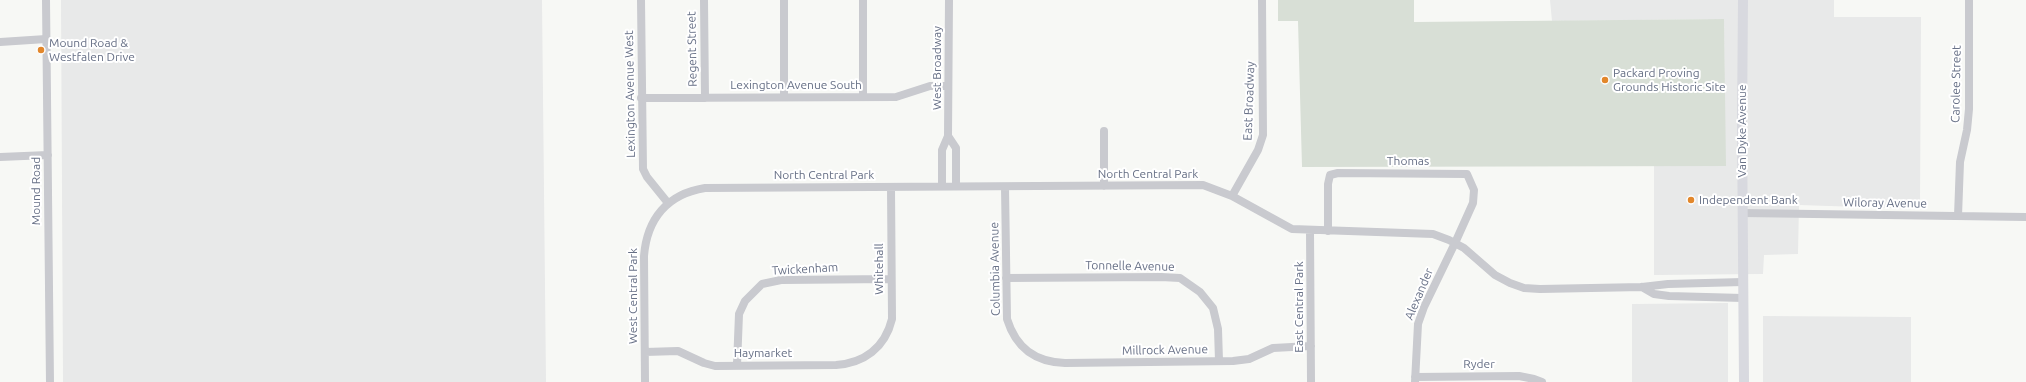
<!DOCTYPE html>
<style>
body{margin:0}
canvas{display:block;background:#f7f8f5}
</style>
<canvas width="2026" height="382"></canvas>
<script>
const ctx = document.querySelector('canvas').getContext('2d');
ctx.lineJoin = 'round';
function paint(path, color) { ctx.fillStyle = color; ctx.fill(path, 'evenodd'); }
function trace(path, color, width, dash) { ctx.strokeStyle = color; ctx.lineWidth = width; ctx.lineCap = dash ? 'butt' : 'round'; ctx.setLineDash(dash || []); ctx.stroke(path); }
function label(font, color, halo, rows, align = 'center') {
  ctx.font = font + ' Ubuntu,sans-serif'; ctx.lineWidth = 4; ctx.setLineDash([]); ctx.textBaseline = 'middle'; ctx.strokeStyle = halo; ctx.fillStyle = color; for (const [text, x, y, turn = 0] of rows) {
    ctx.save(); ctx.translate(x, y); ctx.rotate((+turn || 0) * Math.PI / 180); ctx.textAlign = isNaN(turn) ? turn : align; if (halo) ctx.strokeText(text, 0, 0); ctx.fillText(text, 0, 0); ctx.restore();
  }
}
paint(new Path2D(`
 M61 0H542L546 382H63Z
 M1550 0H1834V17H1921L1920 209 1799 205 1798 254 1764 255 1763 274 1654 275V166H1725L1724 19 1552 21Z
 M1728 303V382H1632V304Z
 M1763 316 1911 317V382H1763Z`), '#e8e9e9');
paint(new Path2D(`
 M1278 0H1414V22L1724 19 1726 166 1302 167 1298 21H1278Z`), '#d8dfd6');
trace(new Path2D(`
 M46 0 50 382
 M641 0 643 169 647 177 668 203
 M704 0 705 98
 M784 0V97
 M863 0V97
 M0 42 46 39
 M641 98 896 97 930 86H948
 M1104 131V186
 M948 136 956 148V186
 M0 157 48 155
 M942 186V150L948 136 949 0
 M1005 187 1007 319C1016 348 1035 362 1065 363L1233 361 1249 359 1273 348 1311 346
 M1232 196 1258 150 1263 135 1262 0
 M1743 213 2026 217
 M1958 216 1960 162 1967 130 1969 109V0
 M1310 231 1311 382
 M1328 231V184L1330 175 1338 173 1467 174 1474 190 1473 203 1455 243 1424 307 1418 324 1415 382
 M1006 278 1161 277 1180 278 1200 292 1213 308 1218 329 1219 361
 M1642 287 1654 294 1669 296 1743 298
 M645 352 678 351 704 363 715 366 836 365C864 363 885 348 892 319L891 187
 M737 365 739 314 745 301 762 284 781 280 891 279
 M1415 377 1519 376 1534 379 1542 382
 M645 382 644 256C647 219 667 194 705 188L1203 185 1232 196 1292 229 1433 234 1449 240 1464 248 1495 275 1510 283 1524 288 1540 289 1642 287 1668 284 1743 282`), '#c9cacf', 8);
trace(new Path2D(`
 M1743 0 1742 123 1744 382`), '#d8d9df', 10);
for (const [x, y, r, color] of [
 [41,50,4,"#e2872b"],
 [1605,80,4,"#e2872b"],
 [1691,200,4,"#e2872b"]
]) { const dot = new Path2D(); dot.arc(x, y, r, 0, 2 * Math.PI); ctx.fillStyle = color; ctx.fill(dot); trace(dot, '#fff', 1.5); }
label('12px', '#677086', '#fff', [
 ["Mound Road &",49,43],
 ["Westfalen Drive",49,57],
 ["Packard Proving",1613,73],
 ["Grounds Historic Site",1613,87],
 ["Independent Bank",1699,200]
], 'left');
label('12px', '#677086', '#fff', [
 ["Regent Street",692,49,-91],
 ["West Broadway",937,68,-90],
 ["Carolee Street",1956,84,-89],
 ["Lexington Avenue South",796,85],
 ["Lexington Avenue West",630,94,-91],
 ["East Broadway",1249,101,-88],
 ["Van Dyke Avenue",1742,131,-90],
 ["Thomas",1408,161],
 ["North Central Park",1148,174],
 ["North Central Park",824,175],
 ["Mound Road",36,191,-90],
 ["Wiloray Avenue",1885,203,1],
 ["Tonnelle Avenue",1130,266,1],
 ["Twickenham",805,269,-3],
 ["Whitehall",879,269,-90],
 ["Columbia Avenue",995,269,-91],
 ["Alexander",1419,294,-67],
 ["West Central Park",633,296,-90],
 ["East Central Park",1299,307,-90],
 ["Millrock Avenue",1165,350,-1],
 ["Haymarket",763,353],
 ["Ryder",1479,364]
]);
</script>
